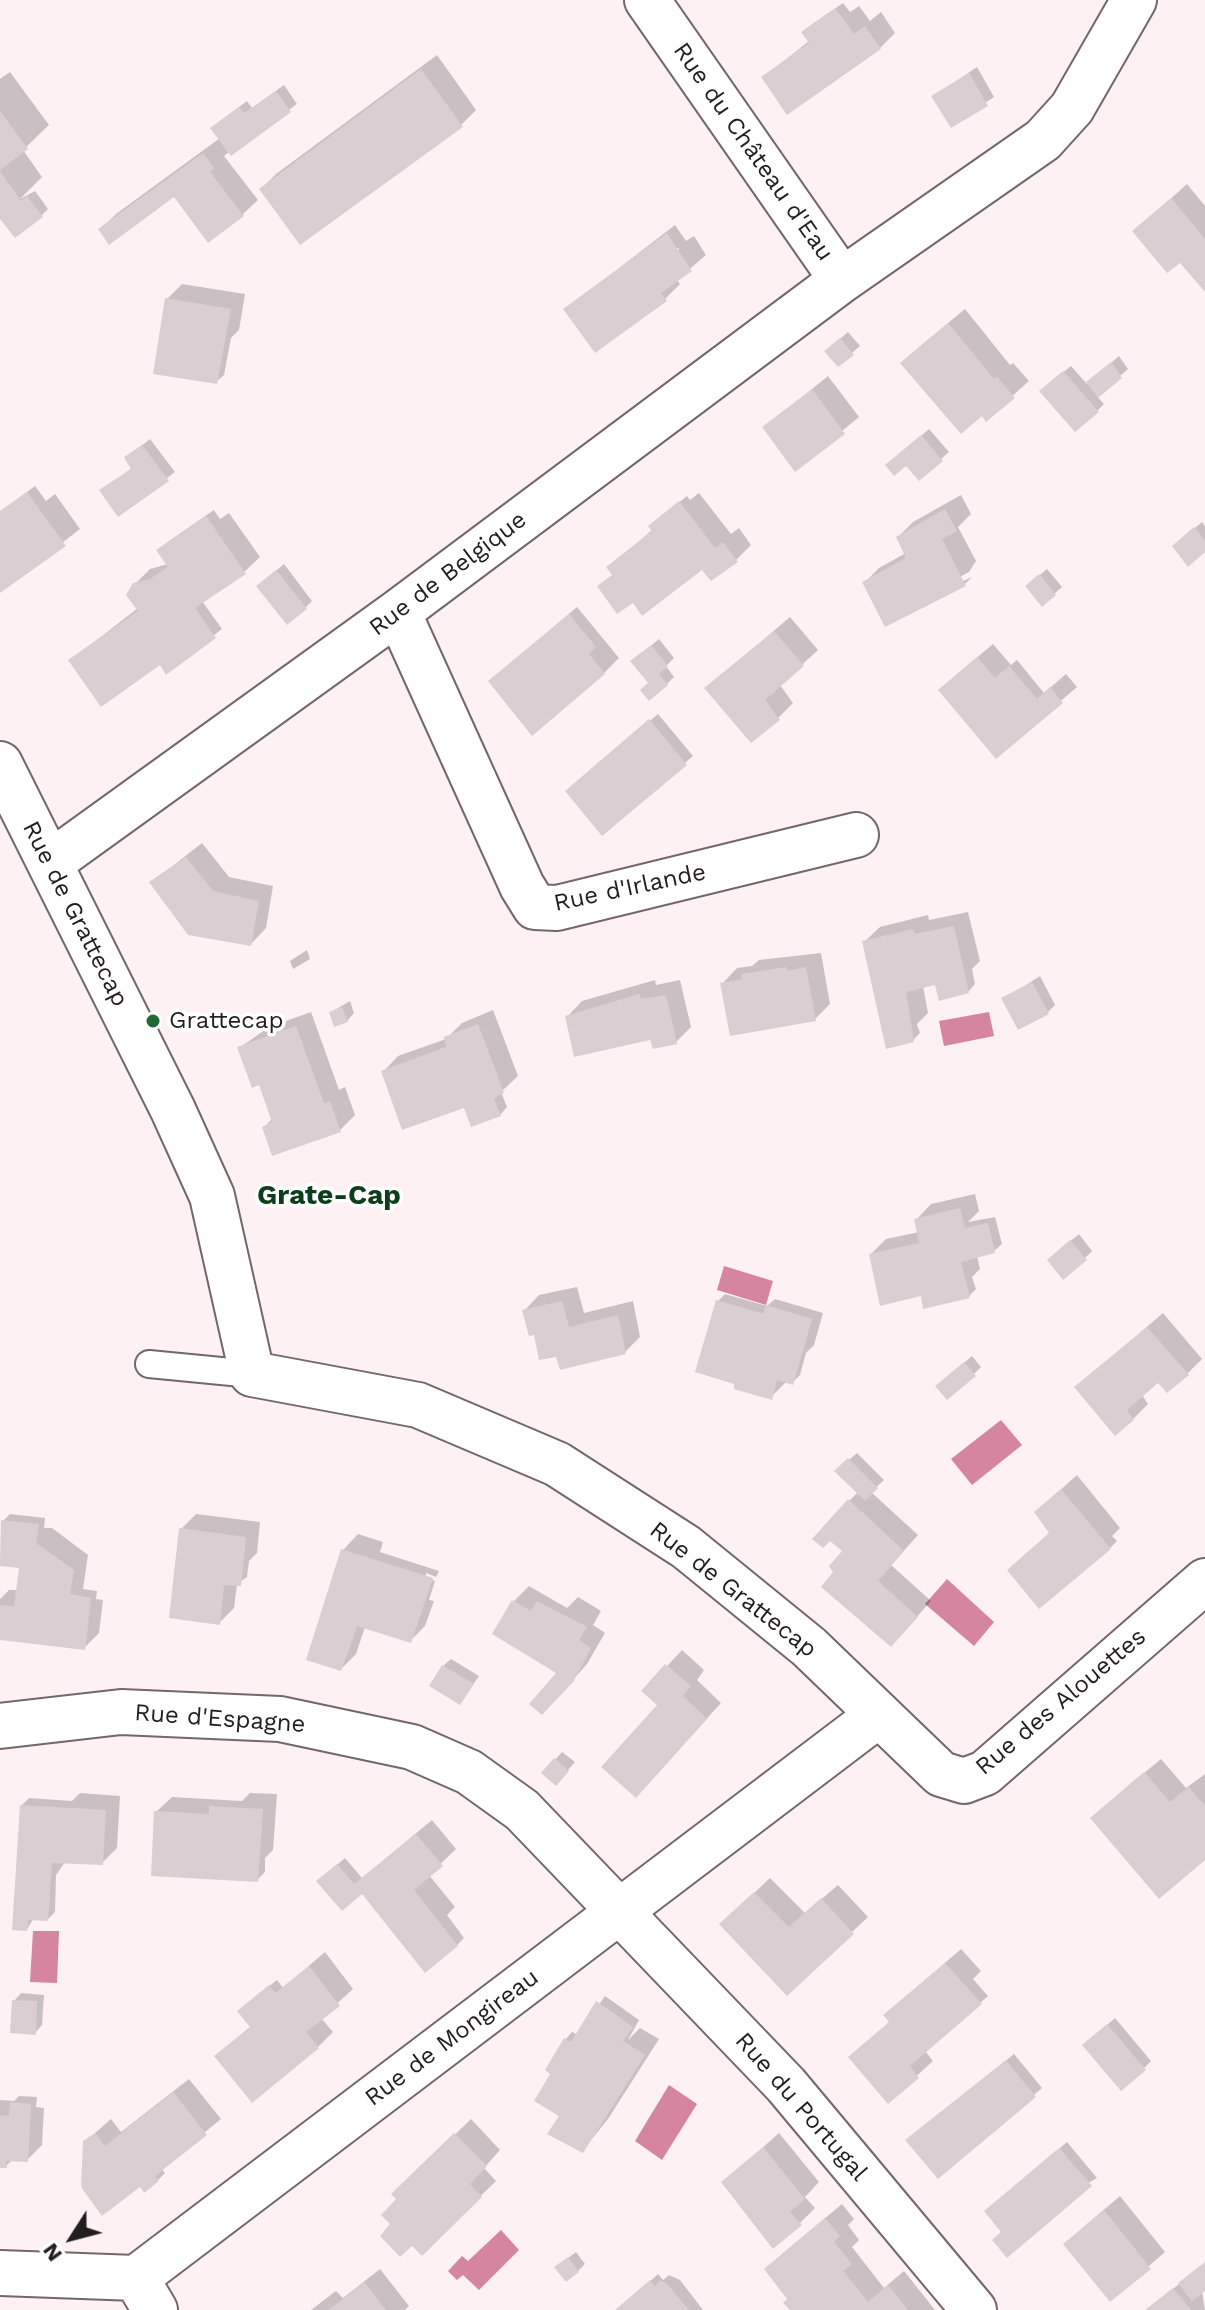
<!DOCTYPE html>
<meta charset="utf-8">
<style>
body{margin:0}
#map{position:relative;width:1205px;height:2310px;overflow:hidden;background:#fdf1f4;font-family:"Work Sans",sans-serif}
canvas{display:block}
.north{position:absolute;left:32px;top:2198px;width:80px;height:80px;-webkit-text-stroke:6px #fff;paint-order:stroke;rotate:234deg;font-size:22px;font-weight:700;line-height:32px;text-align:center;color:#221e1f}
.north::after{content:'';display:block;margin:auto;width:28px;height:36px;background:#221e1f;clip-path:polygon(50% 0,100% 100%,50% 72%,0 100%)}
</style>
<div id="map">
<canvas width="1205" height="2310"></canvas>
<div class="north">N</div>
</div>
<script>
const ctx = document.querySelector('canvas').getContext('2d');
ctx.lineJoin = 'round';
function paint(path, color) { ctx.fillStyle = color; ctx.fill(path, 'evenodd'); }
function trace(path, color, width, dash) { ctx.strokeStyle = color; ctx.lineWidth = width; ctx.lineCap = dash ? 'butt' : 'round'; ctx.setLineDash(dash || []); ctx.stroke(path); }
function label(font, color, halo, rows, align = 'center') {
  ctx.font = font + ' "Work Sans",sans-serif'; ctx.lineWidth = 7; ctx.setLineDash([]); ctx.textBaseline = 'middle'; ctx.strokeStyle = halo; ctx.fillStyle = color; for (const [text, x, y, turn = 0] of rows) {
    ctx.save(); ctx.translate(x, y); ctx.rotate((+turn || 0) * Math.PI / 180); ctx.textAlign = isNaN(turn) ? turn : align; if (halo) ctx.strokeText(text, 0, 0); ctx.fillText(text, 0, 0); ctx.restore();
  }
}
paint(new Path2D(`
 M989 1012 994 1036 944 1046 939 1021Z
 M724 1266 773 1281 766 1305 717 1290Z
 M1001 1420 1022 1445 972 1485 951 1459Z
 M947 1579 994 1622 974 1646 925 1604Z
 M33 1931H59L57 1983 30 1982Z
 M669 2085 697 2104 662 2160 635 2141Z
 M501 2230 519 2250 479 2290 463 2275 457 2280 448 2271 462 2256 468 2261Z`), '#d5859f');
paint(new Path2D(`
 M843 3 850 12 859 6 870 21 881 12 895 33 880 48 764 77 809 41 811 25Z
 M437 55 476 110 461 125 261 189 276 174Z
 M977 67 994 97 952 125 934 96Z
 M10 72 49 125 23 150 42 177 20 199 35 191 48 209 41 216 0 214V79Z
 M284 85 297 104 224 156 258 200 242 215 175 195 101 229 116 214 220 138V121L247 101 252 108Z
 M1187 184 1205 206V289L1180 260 1135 231Z
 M675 225 686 241 694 236 706 255 677 280 680 284 665 299 566 309ZM678 248 679 249 669 259V253Z
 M182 284 245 294 239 330 231 338 224 375 216 382 167 299Z
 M965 309 1010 365 1013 363 1029 381 987 419 918 348Z
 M848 332 860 346 839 364 834 344Z
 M1119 356 1128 369 1097 396 1104 404 1097 411 1049 384 1071 366 1087 384Z
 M828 376 859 417 796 469 765 427Z
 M929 429 949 452 919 478 906 463 895 458Z
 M150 439 175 472 118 515 102 491 133 467 126 458Z
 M35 486 46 501 55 494 80 529 0 591V512Z
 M699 493 731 534 739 528 751 545 736 560 614 574 609 568 653 529 658 519 687 496 690 500Z
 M961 495 971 514 958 527 976 561 969 572 939 588V592L972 577 965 584 886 625 864 583 879 568 906 553 898 537 913 522Z
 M214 510 220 519 229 513 260 557 244 572 202 601 222 629 166 672 160 662 71 660 138 608 134 585 150 569 168 564 166 543Z
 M1202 522 1205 526V550L1182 539Z
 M284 564 312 601 305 608 266 579Z
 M1047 569 1062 587 1054 594 1035 579Z
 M577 607 619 658 604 673 511 663Z
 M790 617 818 650 780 685 793 703 778 718 707 688Z
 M659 639 674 658 666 666 674 677 667 684 650 683 640 655Z
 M993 644 1011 665 1017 660 1044 693 1066 674 1077 687 997 756 956 675Z
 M658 714 693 756 603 833 567 791Z
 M202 843 229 877 273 886 266 928 251 944 152 882Z
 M968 912 980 961 972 969 975 984 968 992 937 982 923 986 928 1013 917 1024 920 1033 913 1040 864 942 880 927 928 915 929 920Z
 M307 950 310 959 293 969 290 961Z
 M821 953 830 1004 815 1019 722 984 737 968 752 966 759 960Z
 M1040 976 1055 1005 1048 1012 1004 999Z
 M655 980 656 985 680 980 691 1027 676 1042 567 1017 582 1001Z
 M350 1001 354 1013 347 1021 331 1012Z
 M493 1010 518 1076 501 1092 507 1107 500 1115 466 1109 383 1072 398 1056 446 1039 462 1023Z
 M311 1012 339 1090 345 1087 355 1115 340 1130 264 1127 273 1118 260 1083 239 1048 269 1027Z
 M975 1194 979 1211 968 1222 995 1217 1002 1244 994 1251 977 1256 980 1269 972 1277 976 1289 969 1296 922 1294 871 1254 886 1239 919 1232 916 1220 931 1204Z
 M1079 1234 1092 1251 1085 1258 1056 1253Z
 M577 1287 584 1313 633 1301 640 1337 625 1352 558 1353 536 1332 524 1311 539 1295Z
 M725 1294 767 1306 775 1299 823 1313 814 1345 806 1353 800 1375 793 1382 787 1381 771 1397 718 1301Z
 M1163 1313 1202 1359 1187 1374 1159 1380 1142 1395 1148 1404 1133 1419 1077 1387Z
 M972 1356 981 1367 974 1374 945 1379Z
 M857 1453 884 1480 871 1492 918 1535 891 1565 931 1601 906 1629 836 1572 845 1551 849 1501 858 1492 844 1464Z
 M1077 1475 1120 1528 1112 1536 1117 1541 1110 1548 1051 1532 1036 1512Z
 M10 1514 45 1518 44 1528H52L88 1555 83 1589 97 1591 96 1599 103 1600 99 1633 84 1648 0 1638V1599L9 1590H18L21 1566 0 1564 3 1521Z
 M196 1514 260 1522 257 1553 249 1561 247 1577 237 1584 234 1608 219 1623 181 1529Z
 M358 1534 383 1542 380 1552 439 1571 436 1577 426 1573V1578L435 1581 429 1600 434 1601 425 1626 410 1641 365 1627 356 1654 341 1669 343 1550Z
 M529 1586 567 1608 578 1597 601 1611 593 1625 605 1633 587 1664 557 1698 559 1672 495 1633 514 1601Z
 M682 1650 704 1670 697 1680 721 1703 651 1780 659 1705 644 1691Z
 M451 1659 479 1676 460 1703 443 1666Z
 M562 1752 575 1762 563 1776 543 1773Z
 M1161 1759 1186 1788 1205 1774V1858L1126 1788Z
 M80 1793 120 1796 117 1848 102 1863 65 1862 56 1875 55 1912 48 1919 34 1918 27 1929 22 1805 29 1798 72 1801Z
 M250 1793 277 1794 273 1850 265 1858V1872L257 1880 156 1812 172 1797 242 1801Z
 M432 1820 456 1849 429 1875 455 1907 447 1915 464 1938 457 1945 326 1874 345 1858 362 1878Z
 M770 1878 805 1913 838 1885 868 1917 787 1993 737 1909Z
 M961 1949 981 1971 973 1979 988 1996 925 2051 933 2061 888 2102 891 2020 916 1988Z
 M325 1952 353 1989 321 2018 333 2032 318 2047 217 2056 251 2026 247 2004 277 1980 283 1988Z
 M21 1993 44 1995 42 2025 35 2033 14 2001Z
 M605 1996 639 2020 628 2040 640 2028 659 2039 608 2119 583 2150 561 2115 552 2074 565 2040 572 2032 578 2035Z
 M1115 2018 1151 2061 1144 2068 1092 2038Z
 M1014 2054 1042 2088 938 2176 908 2140Z
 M189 2079 221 2119 161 2168 165 2173 158 2180 85 2142 111 2119 121 2132Z
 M19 2096 37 2097 36 2107 44 2108 42 2145 27 2160H12L6 2166H0V2100L14 2101Z
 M471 2119 500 2150 484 2168 496 2181 461 2215 426 2173 394 2194Z
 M779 2133 819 2182 805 2197 815 2208 800 2223 723 2183Z
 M1067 2142 1097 2178 1004 2232 987 2211Z
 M1120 2196 1165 2252 1111 2299 1081 2229Z
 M842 2204 854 2219 848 2225 859 2240 852 2247 884 2288 904 2271 935 2310H792L782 2254Z
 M576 2252 585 2264 578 2271 564 2261Z
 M1205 2263 1202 2291 1205 2310H1147Z
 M380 2269 409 2306 405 2310H311L336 2291 343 2298Z
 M658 2274 663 2280 669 2275 680 2280 703 2310H618Z`), '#0003');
paint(new Path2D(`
 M835 8 854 34 865 26 881 49 787 115 761 77 809 43 801 32Z
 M421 69 463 127 300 245 259 189Z
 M969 73 988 106 951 128 931 96Z
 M276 91 291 112 231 156 210 128 239 107 244 113Z
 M0 111 28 149 0 170Z
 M203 153 214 168 210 172 244 216 208 243 174 197 109 245 98 229Z
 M0 171 21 201 27 196 43 217 15 238 0 219Z
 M1171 198 1205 239V292L1180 263 1167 273 1132 231Z
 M667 233 692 271 661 293 667 301 595 353 563 309Z
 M165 298 231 309 217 384 153 374Z
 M948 323 994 379 997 377 1015 398 986 422 982 416 961 434 900 363Z
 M840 338 854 355 838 367 824 351Z
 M1111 362 1122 378 1098 398 1086 382Z
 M1063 371 1099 412 1075 432 1039 391Z
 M812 389 845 434 795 472 762 427Z
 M921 435 943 461 919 481 906 466 894 476 885 465Z
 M142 445 169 481 118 517 99 490 131 469 124 457Z
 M27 492 66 546 0 593V511Z
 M679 501 715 548 723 542 738 562 711 581 702 570 642 616 633 603 617 614 597 586 612 575 606 567 652 531 648 526Z
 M945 509 957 531 942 539 966 586 885 627 862 582 906 558 896 537Z
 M206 516 246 574 195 608 216 638 166 675 160 665 101 707 68 660 138 611 126 595 133 583 150 579 168 567 156 550Z
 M1194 527 1205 541V552L1188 567 1172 546Z
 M276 570 307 609 287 625 256 586Z
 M1039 574 1056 595 1042 607 1025 586Z
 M569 614 596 647 589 654 605 674 532 736 488 681Z
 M774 631 804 666 765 700 780 720 751 743 704 688Z
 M651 645 668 666 659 674 668 685 649 701 640 690 648 683 630 661Z
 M977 657 995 678 1009 666 1037 699 1050 687 1063 703 996 759 938 690Z
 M649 719 687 765 602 836 565 791Z
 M186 857 213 891 259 901 251 946 188 935 149 882Z
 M954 926 969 993 939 1001 935 985 906 992 914 1042 886 1049 862 941 913 929 915 934Z
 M786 967 788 971 806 967 816 1021 730 1036 720 983 741 980V974Z
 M1032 982 1049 1014 1018 1030 1001 998Z
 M639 994 641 999 666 995 677 1044 653 1049 650 1040 574 1057 565 1016Z
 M342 1007 348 1022 334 1027 329 1012Z
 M478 1024 504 1093 494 1098 501 1116 471 1127 464 1108 402 1130 381 1071 446 1047 444 1037Z
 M296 1026 324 1103 330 1101 341 1132 272 1156 262 1127 272 1122 259 1085 252 1088 237 1047Z
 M960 1208 965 1228 988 1223 995 1253 961 1262 970 1298 923 1309 921 1296 880 1306 869 1254 919 1243 914 1219Z
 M1070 1240 1087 1260 1063 1280 1047 1260Z
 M716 1300 763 1314 766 1305 812 1319 793 1385 777 1380 772 1400 734 1389V1384L695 1372Z
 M562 1301 569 1327 618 1315 626 1354 560 1370 556 1357 539 1360 534 1335 529 1336 522 1310Z
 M1147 1327 1189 1375 1167 1393 1158 1383 1127 1410 1134 1420 1115 1436 1074 1387Z
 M964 1362 976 1376 947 1400 935 1386Z
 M848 1458 878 1488 865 1501 834 1471Z
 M1061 1489 1111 1549 1039 1609 1007 1570 1049 1533 1034 1512Z
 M848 1499 904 1551 878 1581 918 1617 891 1647 821 1587 833 1572 829 1566 842 1551 830 1541 823 1548 812 1539Z
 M1 1520 39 1524 36 1543 74 1570 70 1594 91 1598 85 1650 0 1640V1605L14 1606 19 1568 0 1566Z
 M179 1528 246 1537 241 1586 224 1585 220 1625 169 1618Z
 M341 1549 433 1578 411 1643 357 1626 341 1671 306 1660Z
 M512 1600 531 1611 537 1601 587 1627 579 1640 591 1648 573 1682 542 1715 529 1704 556 1673 492 1634Z
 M665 1664 691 1686 683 1696 707 1719 636 1798 601 1767 657 1705 641 1691Z
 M442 1665 474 1684 460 1705 429 1686Z
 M554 1758 569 1771 556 1786 541 1773Z
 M1144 1772 1170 1802 1189 1787 1205 1806V1860L1159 1899 1090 1818Z
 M20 1805 106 1810 103 1865 52 1863 48 1921 28 1920 27 1931 12 1930Z
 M209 1806 263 1809 258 1882 151 1876 154 1811 209 1814Z
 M416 1834 443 1866 414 1890 458 1946 425 1973 362 1894 342 1911 316 1881 337 1864 354 1884Z
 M754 1892 789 1927 821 1898 854 1934 787 1996 719 1924Z
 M945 1963 982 2004 910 2066 919 2078 888 2104 848 2057 889 2022 883 2015Z
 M309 1966 340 2006 306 2032 319 2048 252 2103 214 2056 250 2027 237 2011 269 1985 275 1993Z
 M12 2000 37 2001 36 2035 10 2033Z
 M596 2001 633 2027 623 2041 645 2055 583 2153 547 2134 559 2116 534 2101 550 2074 545 2070 564 2038 571 2042Z
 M1107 2024 1146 2070 1121 2091 1082 2045Z
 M1006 2060 1036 2097 938 2179 905 2140Z
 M173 2092 207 2135 155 2176 159 2181 144 2193 140 2187 102 2216 81 2187 83 2141 95 2133 105 2146Z
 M10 2102 31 2104 28 2162 6 2161 7 2168H0V2115L9 2116Z
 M454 2133 487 2166 470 2184 482 2197 422 2256 412 2246 400 2257 380 2236 390 2224 381 2215 396 2199 391 2194Z
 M763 2147 805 2199 790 2212 802 2225 773 2249 721 2182Z
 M1059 2148 1092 2186 1007 2258 992 2240 1001 2232 984 2211Z
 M1104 2210 1151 2269 1110 2302 1063 2244Z
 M825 2218 840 2236 834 2242 852 2264 843 2271 868 2302 888 2285 908 2310H790L783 2303 787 2299 764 2269Z
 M568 2257 579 2272 566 2282 554 2267Z
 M1205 2262V2291L1192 2301 1178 2283Z
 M650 2280 655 2286 660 2281 666 2283 689 2310H615Z
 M364 2282 386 2310H329Z
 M1173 2288 1191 2310H1145Z`), '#daced2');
const lane = new Path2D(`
 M149 1364 252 1374`);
const street = new Path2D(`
 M647 0 842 280 1043 140 1072 108 1134 0
 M398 612 522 886 535 907 557 908 856 835
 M0 764 173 1110 212 1196 252 1374 418 1405 557 1464 686 1547 809 1647 941 1774 964 1781 985 1773 1205 1581
 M50 863 398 612 842 280
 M0 1726 121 1712 280 1719 412 1747 469 1772 522 1810 786 2085 974 2310
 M0 2273 136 2278 877 1716
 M136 2278 155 2310`);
trace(lane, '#72676a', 30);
trace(street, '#72676a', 48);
trace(lane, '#fff', 26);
trace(street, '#fff', 44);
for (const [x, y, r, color] of [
 [153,1021,8,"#226834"]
]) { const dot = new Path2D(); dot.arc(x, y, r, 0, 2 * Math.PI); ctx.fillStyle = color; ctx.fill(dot); trace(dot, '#fff', 3); }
label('24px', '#221e1f', '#fff', [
 ["Rue du Château d'Eau",753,152,55],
 ["Rue de Belgique",448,574,-37],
 ["Rue d'Irlande",630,888,-12],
 ["Rue de Grattecap",75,914,63],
 ["Rue de Grattecap",733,1590,38],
 ["Rue des Alouettes",1061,1702,-40],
 ["Rue d'Espagne",220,1719,4],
 ["Rue de Mongireau",452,2038,-37],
 ["Rue du Portugal",801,2107,49]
]);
label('24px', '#221e1f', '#fff', [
 ["Grattecap",169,1021]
], 'left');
label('bold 28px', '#0c3e1b', '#fff', [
 ["Grate-Cap",329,1196]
]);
</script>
